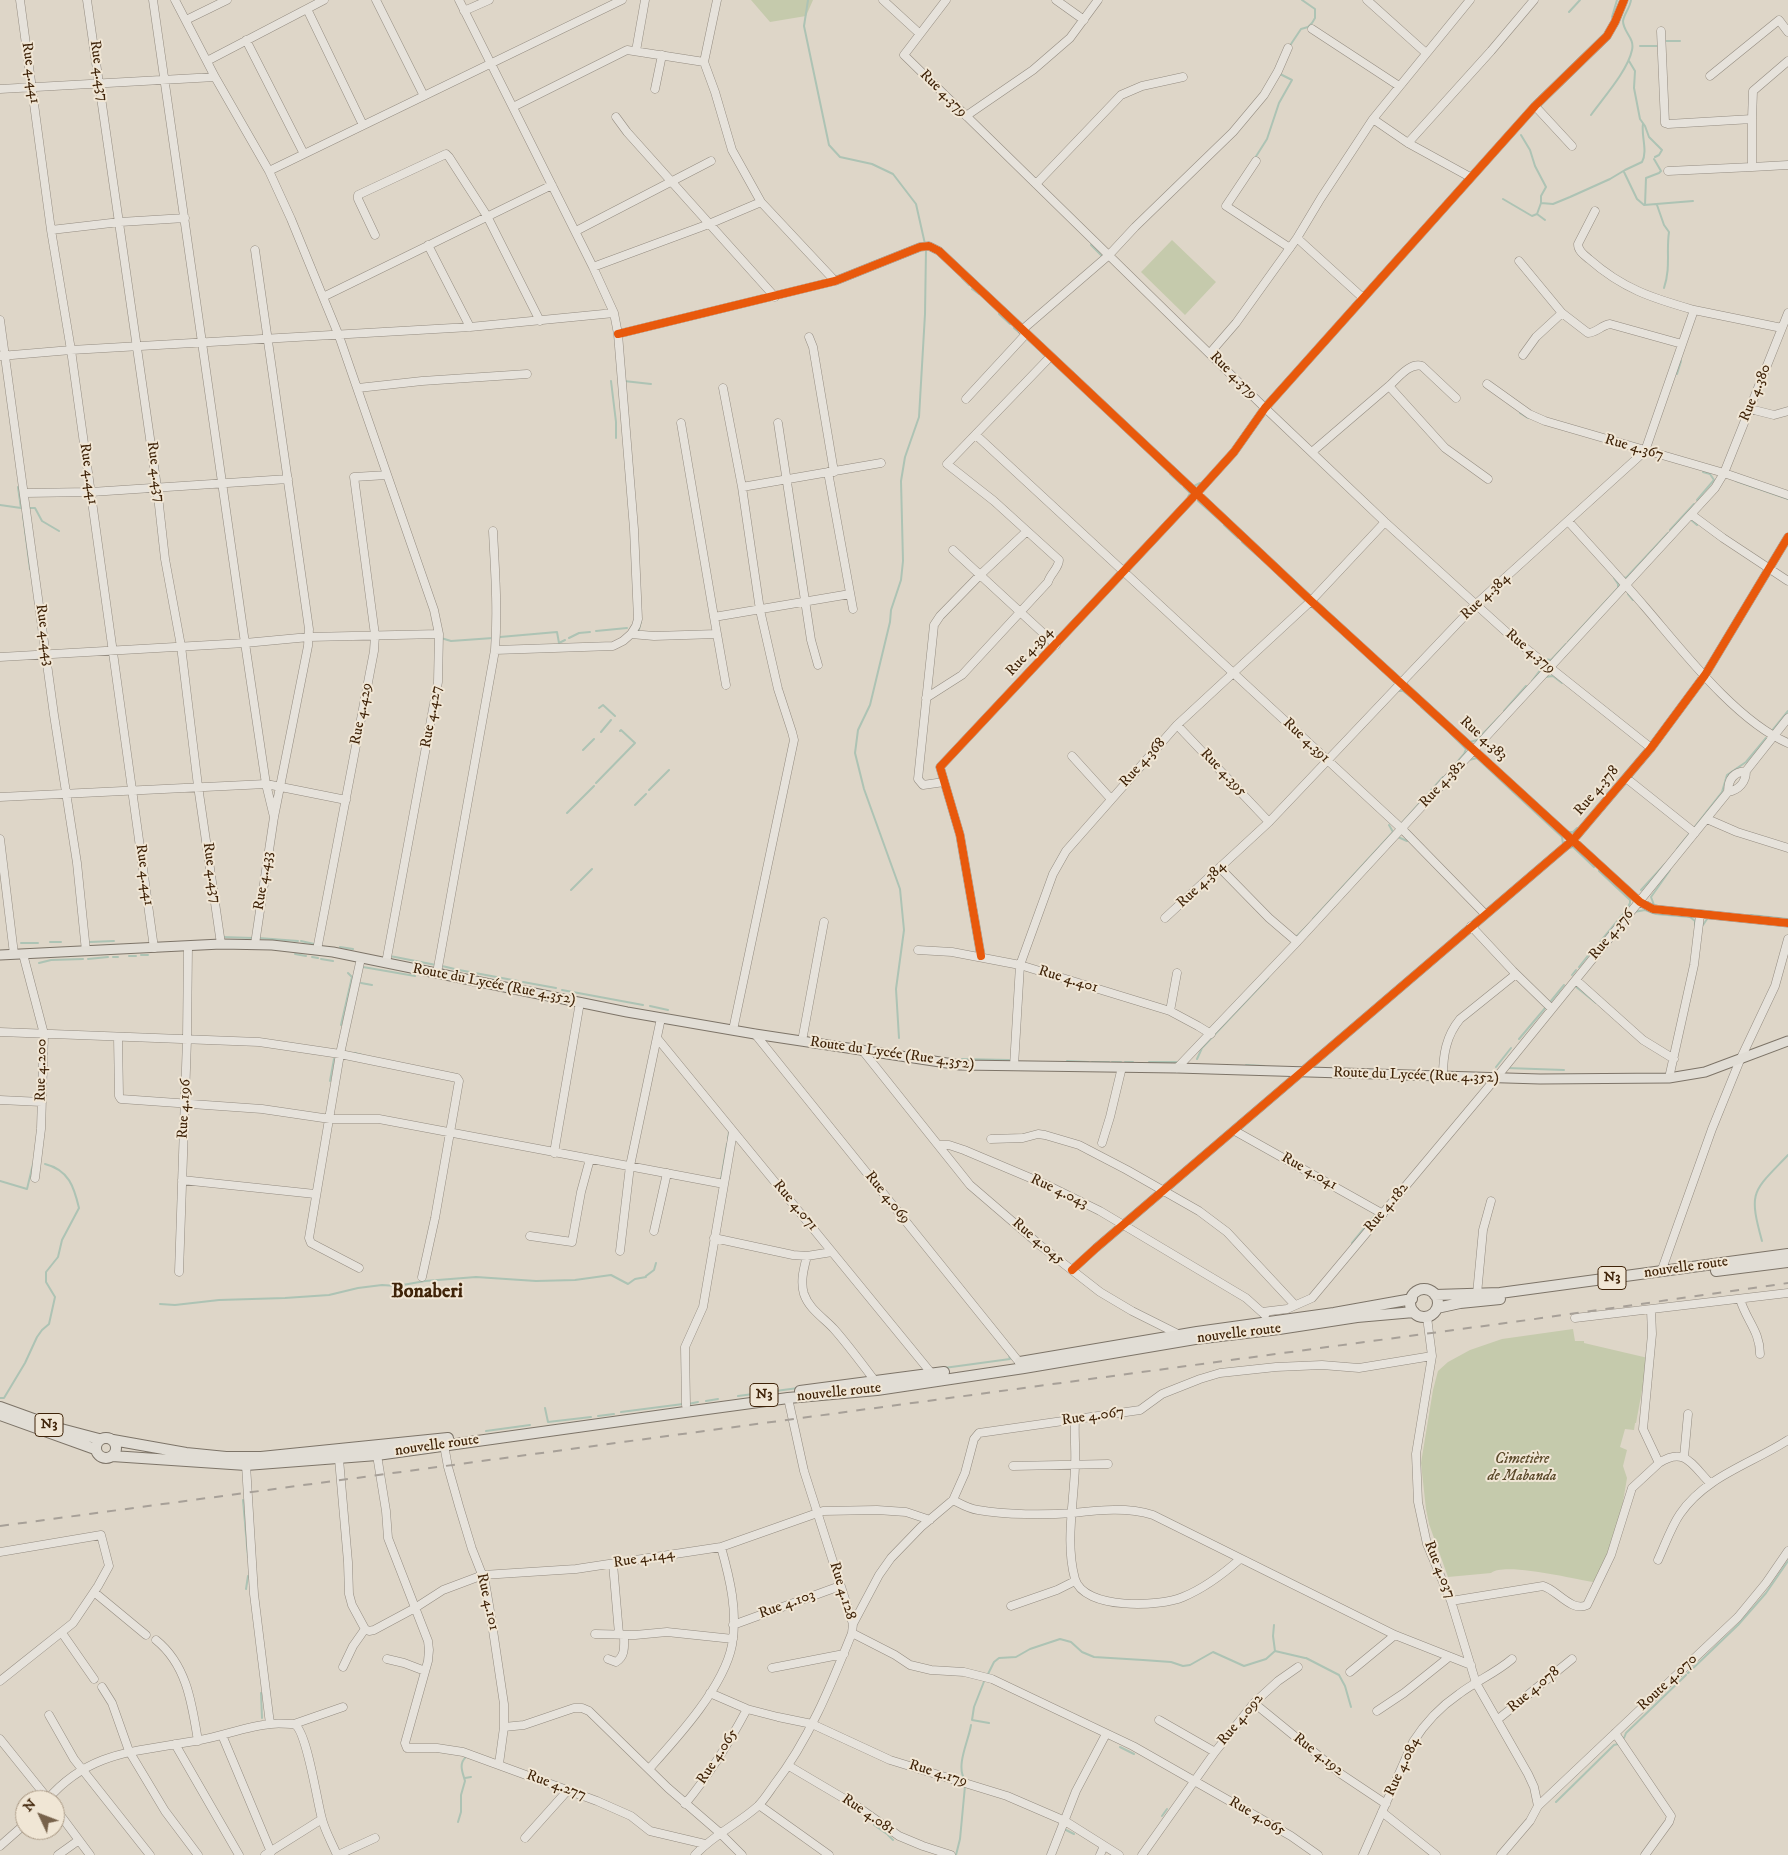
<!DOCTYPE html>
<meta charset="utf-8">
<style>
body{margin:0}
#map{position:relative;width:1788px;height:1855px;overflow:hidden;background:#ded6c8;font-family:"IM FELL DW Pica",serif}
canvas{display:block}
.north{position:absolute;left:15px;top:1790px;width:50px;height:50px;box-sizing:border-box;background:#f0e6d5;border:1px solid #a99883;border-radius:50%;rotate:313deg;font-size:14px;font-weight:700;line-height:20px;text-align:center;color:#3f2308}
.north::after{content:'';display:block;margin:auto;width:18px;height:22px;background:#77624b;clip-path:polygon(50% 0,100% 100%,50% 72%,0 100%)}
</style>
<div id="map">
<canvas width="1788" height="1855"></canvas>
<div class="north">N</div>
</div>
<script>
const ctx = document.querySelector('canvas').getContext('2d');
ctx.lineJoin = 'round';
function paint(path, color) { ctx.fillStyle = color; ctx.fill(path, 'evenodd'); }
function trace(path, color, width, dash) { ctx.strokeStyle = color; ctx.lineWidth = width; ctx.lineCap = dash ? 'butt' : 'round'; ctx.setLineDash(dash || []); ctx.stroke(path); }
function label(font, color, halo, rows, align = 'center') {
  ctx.font = font + ' "IM FELL DW Pica",serif'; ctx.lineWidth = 4; ctx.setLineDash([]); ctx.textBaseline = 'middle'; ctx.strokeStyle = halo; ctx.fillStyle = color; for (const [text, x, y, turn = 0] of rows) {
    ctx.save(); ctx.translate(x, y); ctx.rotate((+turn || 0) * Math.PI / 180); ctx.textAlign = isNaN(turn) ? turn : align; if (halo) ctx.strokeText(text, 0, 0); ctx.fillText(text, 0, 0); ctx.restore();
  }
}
paint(new Path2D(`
 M751 0H813L806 16 770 22Z
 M1172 240 1216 282 1185 315 1141 272Z
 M1573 1329 1575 1341H1584V1343L1648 1358 1636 1423H1635L1634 1430 1625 1429 1620 1447 1627 1450 1623 1466 1627 1478 1622 1508 1607 1561 1593 1582C1573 1579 1505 1562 1491 1573L1448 1577 1429 1524 1426 1509 1421 1463 1433 1390 1438 1371 1448 1362 1470 1350 1502 1339Z`), '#c5caac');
trace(new Path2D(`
 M808 0 804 26 829 145 840 157 872 164 893 174 916 204 925 244
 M1569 12 1580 0
 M1612 17 1617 0
 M1664 41H1680
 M1640 46H1660
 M1289 47 1301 29 1308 27 1312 23 1315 18V9L1302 0
 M1629 61 1635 71 1634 88 1640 119 1645 126 1649 137 1662 150 1659 155 1655 157
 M1591 115C1604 97 1628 70 1632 50 1635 38 1623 32 1623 21 1624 14 1630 8 1631 0
 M1521 135 1530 150 1535 166 1546 187 1541 196V203L1537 214
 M1255 158 1267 139 1279 103 1292 80 1280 74
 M1624 172 1637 199 1644 205 1693 201
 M1503 199 1532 216 1537 214
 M1541 203 1553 204 1570 197 1610 179 1625 170 1642 162C1648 151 1641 136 1643 124
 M1645 205 1646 178 1659 173 1661 171 1654 159
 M1657 205 1664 225 1669 232C1666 252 1671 267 1664 288
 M1537 214 1545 220
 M1091 245 1103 257
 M962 278 969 285
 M972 289 979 294
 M999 314 1010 324
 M1014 328 1021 334
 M1677 374 1681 361
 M611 381 616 422V438
 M624 381 651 384
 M1520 413 1528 418
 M1170 474 1181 484
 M1736 481 1788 499
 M1194 486 1200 483
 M1184 487 1190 493 1188 497
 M1697 500 1714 480 1710 474 1703 472
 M1198 501 1223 523
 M0 505 21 508 18 487
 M29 508H35L42 521 59 531
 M23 515 30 569
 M1690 519 1697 525
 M1224 525 1238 538
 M1670 530 1694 504
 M1242 542 1258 556
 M793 546 795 561
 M1622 577 1626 578 1668 533
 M1628 594 1633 600
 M596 631 627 628
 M638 633 641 621
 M500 637 557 632 559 643 565 640
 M441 638 451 641 493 638
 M569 638 579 633 590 632
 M1568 642 1618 588V584L1614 578
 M1544 659 1551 660 1566 644
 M1545 677 1553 676 1562 683
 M1532 681 1541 669 1536 661
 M1397 691H1403L1412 698
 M1421 707 1438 722
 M599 708 603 705 615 716
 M1504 711 1526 686
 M601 732 611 720
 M1771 732 1788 711
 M1470 742 1477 740 1500 716
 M583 750 594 739
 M1469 760 1477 758 1511 790
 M1447 774 1464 754 1466 749 1450 733
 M596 783 635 743 621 730 620 731
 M649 790 669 770
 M1512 791 1562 837 1563 844
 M635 805 646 794
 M567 813 594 786
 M1400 825 1443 777
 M1693 829 1722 792 1727 775 1746 762 1766 738
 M1566 832H1573L1577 828
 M1398 837 1407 841
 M1569 848 1573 847 1594 867
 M1677 849 1690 833
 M1599 871 1630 900V903L1626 911
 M571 890 592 869
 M1641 890 1665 864
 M1658 906 1654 905 1651 897 1670 870
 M1634 912 1645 910 1656 914 1690 917 1695 921V925
 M1751 915 1788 919
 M1313 919 1393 832 1389 825
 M1703 925 1707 919
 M222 937 253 938
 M1296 937 1310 923
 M259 938 298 941
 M301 941 314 944
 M50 942H61
 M90 942 114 941
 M1600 942 1624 913
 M21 943H38
 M340 947 353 949
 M295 954 306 956
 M141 955H148
 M129 956H136
 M390 956 436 965
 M113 957H118
 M312 957 318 958
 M88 959 108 957
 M321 959 333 961
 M39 963 51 960 83 959
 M442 966 459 970
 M363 967 415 976
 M1579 967 1594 948
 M459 970 518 981
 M1572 975 1576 970
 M523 982 556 988
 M361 983 372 985
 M1575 986 1596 1003
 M562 990 643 1005
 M1551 1001 1564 985
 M650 1006 668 1010
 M341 1025 352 977 348 973
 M899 1038 896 989 904 930 900 889 864 789 855 753 858 730 870 705 890 622 891 610 901 580 903 561 901 481 905 457 919 417 925 314 926 249
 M1519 1039 1546 1007
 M355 1053 362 1055
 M962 1059 1009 1060
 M1197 1059 1202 1048 1268 978
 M1067 1061 1088 1062
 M1092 1062H1099
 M1100 1062H1109
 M1112 1062H1121
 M1125 1062H1133
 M1149 1062H1179
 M1246 1065 1264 1066
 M1496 1067 1511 1048
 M1507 1068 1564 1070
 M330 1081 334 1059
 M728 1139 729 1132
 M45 1164C69 1170 74 1187 79 1208L62 1240 58 1257 46 1272V1282L55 1297
 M721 1179 727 1144
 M0 1181 27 1189 33 1164
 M1762 1241C1748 1190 1753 1192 1788 1155
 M1352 1243 1375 1215
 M646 1276 654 1270 656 1263
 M160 1304 175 1305 219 1300 285 1298 329 1295 358 1288 382 1285 397 1286 425 1281 476 1277 536 1281 575 1280 611 1275 628 1284 635 1279 646 1277
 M944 1368 1010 1359 1009 1355
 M738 1396 798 1388
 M0 1398H4L25 1363 37 1337 42 1330 49 1324 55 1297
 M706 1401 718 1399
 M688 1404 698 1402
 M545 1408 548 1422 591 1417
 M621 1412 683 1404
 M598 1416 614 1414
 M486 1431 530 1425
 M243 1500 248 1557
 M246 1589 248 1576
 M1274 1625 1273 1636 1275 1651
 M1275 1651 1305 1658
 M1306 1658 1339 1675 1345 1686 1351 1707
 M1688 1673 1738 1625 1766 1593 1788 1561
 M987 1676 994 1662 999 1658 1016 1657 1030 1649 1060 1639 1071 1642 1082 1652 1094 1657 1143 1660 1171 1662 1183 1666 1190 1665 1213 1652 1244 1666 1266 1659 1275 1651
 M985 1679 974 1707 972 1720 989 1723
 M261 1693 262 1718
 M1624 1738 1626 1733 1686 1675
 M1120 1747 1134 1754
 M465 1778 471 1777
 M965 1780C955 1766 969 1740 971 1725
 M1556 1802 1614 1745 1618 1744
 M1162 1816 1167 1809
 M458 1822 461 1812V1795L465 1781C463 1773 458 1764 466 1757
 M874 1825 887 1834
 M1064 1829 1074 1834
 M888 1835 893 1840
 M956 1855 960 1839 965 1786`), '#adc3b4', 2);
const minor = new Path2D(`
 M20 0 51 230 71 350 154 948
 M87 0 157 487 165 559 181 646 198 786 221 944
 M153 0 245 643 266 784 274 817
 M175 0 215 77 269 171 291 219 339 336 434 610 439 634 438 682 386 963
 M376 0 424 96
 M459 0 593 267 614 313 618 334 634 529 638 619 636 626 631 634 623 641 613 646 495 650
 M717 0 704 62 715 92 732 150 761 202 835 281
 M883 0 920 34
 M946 0 904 55 1265 408 1385 522 1514 639 1651 748
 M1056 0 1084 20
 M1367 0 1426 53
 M307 9 363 125
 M464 11 489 0
 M186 20 227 0
 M1312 29 1399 86
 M1661 31 1665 123 1668 124 1752 119
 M246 40 304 154
 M636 51 645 0
 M207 61 324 0
 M1788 61 1753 91 1752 119V167L1788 165
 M1710 76 1779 20 1788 32
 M0 89 215 77
 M655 89 662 55
 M1535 106 1572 146
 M513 107 627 50 704 62
 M966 116 1033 70 1070 38 1098 0
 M616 117 627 132 775 297
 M1373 119 1408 143 1470 177
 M1408 143 1491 51 1534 0
 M1256 161 1226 206 1290 248
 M269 171 622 0
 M1668 171 1752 167
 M1036 184 1121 95 1142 86 1183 77
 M1595 211 1578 244C1578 251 1584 255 1589 259 1623 289 1652 298 1694 310
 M51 230 120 222 185 218
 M576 231 711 161
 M375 235 358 199V195L446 154 449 157 487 216 540 321
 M1297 238 1363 298
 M428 245 470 327
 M1519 261 1562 313 1588 333C1596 333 1602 325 1610 324L1682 344
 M593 267 709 224 761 202
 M323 297 552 185
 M0 320 54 715 77 863 86 951
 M1022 330 1109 255 1135 227 1233 132 1264 95 1278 71 1288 48
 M618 334 835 281 920 247 929 246 939 251 1311 601 1640 902 1653 909 1788 923
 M809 337 813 347 834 472
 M1210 353 1236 323 1297 238 1321 198 1373 119 1470 0
 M1523 355 1536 337 1562 313
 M0 356 71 350 470 327 614 313
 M1487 384 1529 414 1545 421 1724 473 1788 495
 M1389 386C1398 378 1410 362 1422 366L1456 398
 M358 388 422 381 527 374
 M723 388 742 487 760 610 778 689 792 732 794 740 733 1030
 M966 399 1026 334
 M1750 409 1774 415 1788 411
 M681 423 714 617 850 594
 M778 423 811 640 818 665
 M976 435 1402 829 1485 914
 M1312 452 1389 386 1445 448 1488 479
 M828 472 853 609
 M742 487 881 463
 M25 493 91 492 288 479
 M1692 515 1723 538 1788 581
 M1568 521C1594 550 1620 578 1645 607 1682 650 1736 721 1788 743
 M953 550 1056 645
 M714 617 726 685
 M631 634 654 636 717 634
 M0 657 245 643 309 637 439 634
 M926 698 962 675 1048 582C1050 574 1059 568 1059 560L1027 531
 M1177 725 1269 822
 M1072 756 1111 799
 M1746 771 1788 718
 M1626 778 1695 833
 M944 782 923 785 918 779 934 625 940 616 980 575 1027 531 994 501 947 464 1050 357
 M1728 792C1728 780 1733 772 1746 771
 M1728 792C1739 790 1746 782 1746 771
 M0 797 266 784 346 800
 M1707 819 1737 832 1788 848
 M0 839 14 954
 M1220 868 1269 918 1297 942
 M1165 918 1269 822 1475 605 1645 451 1694 310 1782 328
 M1471 926 1513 971 1552 1009
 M255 944 274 817 308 646 309 629 255 250
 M317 950 374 651 375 635 354 477 387 475
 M918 950 952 952 1020 965 1170 1011 1198 1026 1211 1034
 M23 954 44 1034 41 1129 35 1178
 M981 956 960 835 940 767 1197 493 1234 452 1265 408 1535 106 1607 36 1615 22 1624 0
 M437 973 495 650C498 610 495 570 493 531
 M1576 980 1643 1040 1674 1059
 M1170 1011 1177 973
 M0 1032 259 1042 340 1054 457 1078 459 1081 435 1218 422 1277
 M755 1034 1019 1362
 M118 1037 119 1096 121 1099 262 1109 330 1119H379L724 1184
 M657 1038 932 1374
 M802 1041 824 922
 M863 1051 938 1145H949L964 1150 1047 1185 1100 1211 1246 1298 1265 1315
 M1014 1066 1020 965 1053 874 1066 851 1177 725 1311 601 1385 522
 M1177 1068 1297 942 1715 488 1724 473 1788 313
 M1443 1076C1443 1055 1446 1036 1460 1019L1516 974
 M1669 1078 1694 965 1700 915
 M0 1100 42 1102
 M1235 1131 1383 1214
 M991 1139 1023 1138 1038 1134 1045 1135 1079 1145 1127 1170 1199 1211 1227 1232 1295 1305
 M1102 1143 1110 1117 1122 1067
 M938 1145 970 1185 1041 1246 1100 1292 1132 1311 1180 1335
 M554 1153 580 1002
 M182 1180 315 1194
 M654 1231 667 1173
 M530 1236 572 1242 581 1192 590 1159
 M714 1238 793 1255 807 1256 832 1252
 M620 1251 630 1166 661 1018
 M807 1256C804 1268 800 1281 804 1294 809 1309 824 1318 834 1329 849 1346 862 1364 875 1381
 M359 1268 311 1243 309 1238 340 1054 361 958
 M1072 1270 1096 1248 1573 840 1651 748 1705 675 1788 537
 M179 1272 187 1039 188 946
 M1661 1272 1712 1129 1740 1060 1775 986 1788 939
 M1477 1294 1483 1230 1491 1201
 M1740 1299C1746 1320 1760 1331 1760 1354
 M1262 1312 1287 1309 1312 1298 1496 1078 1728 792
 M1427 1317 1432 1356 1416 1454 1418 1502 1427 1544 1451 1601 1476 1683 1528 1774 1534 1787 1538 1806
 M1575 1318 1788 1293
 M686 1405 685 1347 703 1307 733 1132
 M1075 1420C1074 1436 1076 1451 1075 1466 1074 1503 1065 1543 1075 1579 1084 1610 1160 1607 1183 1597 1205 1588 1222 1575 1240 1559
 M444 1445 448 1467 459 1506 472 1549 485 1582 491 1617 504 1704V1727L499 1764
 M377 1455 386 1511 388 1538 428 1641 429 1650 428 1661 405 1743 407 1748H437L463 1752 597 1801 631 1816 650 1831 705 1844
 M1684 1457 1688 1414
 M339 1459 348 1562 349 1594 352 1605 365 1629
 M1659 1463C1685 1446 1692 1465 1710 1483
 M246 1465 254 1594 270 1724
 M1013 1466 1108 1464
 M953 1500C961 1504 969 1509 978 1510 1005 1515 1046 1515 1073 1513 1100 1510 1127 1507 1153 1515L1395 1635 1471 1665
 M0 1552 101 1535 109 1566 98 1586 73 1623 0 1681
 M1658 1560C1665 1545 1671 1527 1680 1514 1706 1476 1751 1464 1788 1440
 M613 1564 619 1634
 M94 1592 146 1635
 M1451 1601 1543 1586C1556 1589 1572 1613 1587 1605L1611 1555 1632 1488 1659 1463 1643 1429 1652 1334 1651 1310
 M1011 1606 1057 1590 1075 1581
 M853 1624 879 1575 891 1558 921 1527 953 1500 965 1473 974 1439 979 1433 1140 1410 1162 1394 1200 1379 1220 1373 1276 1367 1322 1365 1359 1368 1432 1356
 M733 1625 840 1586
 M365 1629 369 1631 374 1630 415 1608 443 1590 483 1575 576 1569 721 1547 823 1511 877 1510 906 1512 930 1520
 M62 1633 94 1679
 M852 1633 895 1655 910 1665 931 1670 964 1672 992 1679 1133 1746 1291 1836 1318 1855
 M595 1634 635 1635 667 1632 733 1639
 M156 1640C187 1665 192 1704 198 1741
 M387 1659 404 1663 425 1671
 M608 1659 616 1662C626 1656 624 1645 624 1635
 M343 1667 353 1646 365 1629
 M772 1668 844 1654
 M1350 1672 1395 1635
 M102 1687 112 1703 129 1751 165 1811 198 1855
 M710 1693 747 1709 778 1717 812 1724 890 1760 1007 1796 1065 1821 1119 1855
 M1254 1703 1341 1774 1386 1804
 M1377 1711 1404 1693 1449 1657
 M49 1715 74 1759 150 1855
 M1159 1720 1215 1752
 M1497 1720 1572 1659
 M294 1724 343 1707
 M504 1727 524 1725 574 1708H582L589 1711 668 1788 720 1833 742 1855
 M1615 1733 1671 1816 1669 1822 1645 1855
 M222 1735 271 1852
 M0 1739 49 1800
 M175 1744 239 1855
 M789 1766 855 1805 899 1836 923 1846 951 1855
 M649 1769C677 1738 724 1687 732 1645 738 1612 730 1579 721 1547
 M47 1800C91 1749 139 1752 200 1740 223 1736 247 1726 271 1724 278 1723 286 1724 294 1724 307 1730 317 1802 322 1819 325 1831 332 1843 337 1855
 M685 1804C710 1774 729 1743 747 1709
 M759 1805 829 1855
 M55 1808 90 1855
 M1382 1812 1436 1855
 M525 1838 568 1790
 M0 1846 25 1824
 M58 1855 79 1840
 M265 1855 322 1819
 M338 1855 375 1838
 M695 1855C713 1835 738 1824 758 1806 764 1800 769 1792 774 1785 809 1740 831 1685 852 1633L853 1624 804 1471 788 1398
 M1051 1855 1076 1791 1106 1734
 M1100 1855 1104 1846
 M1142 1855 1215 1752 1254 1703 1278 1681 1298 1667
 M1363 1855 1413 1742C1425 1723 1440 1707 1459 1694 1476 1681 1496 1673 1512 1659
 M1501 1855 1530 1821 1538 1806 1738 1617 1766 1583 1788 1551`);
const major = new Path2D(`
 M0 955 221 944 272 945 333 952 627 1012 755 1034 960 1065 1177 1068 1540 1079 1669 1078 1705 1072 1788 1041`);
const highway = new Path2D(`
 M1716 1271 1788 1262
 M1410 1303a14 14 0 1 1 28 0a14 14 0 1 1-28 0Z
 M1435 1295 1500 1293 1788 1254
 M1437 1308 1460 1303 1500 1299
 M1020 1362 1197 1332 1334 1313 1412 1299
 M800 1391 944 1372
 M0 1407 61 1429 99 1439
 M0 1415 95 1449
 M96 1448a10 10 0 1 1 20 0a10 10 0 1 1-20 0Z
 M113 1440 186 1453 226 1457H261L448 1438
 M112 1456 246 1465 377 1455 685 1412 788 1398 877 1390 1024 1368 1195 1339 1279 1329 1357 1317 1414 1312`);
trace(minor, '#948c81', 9);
trace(major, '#7d7468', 11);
trace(highway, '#7d7468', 12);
trace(minor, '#e6e2db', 8);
trace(major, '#e1ddd5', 9);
trace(highway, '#e1ddd5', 10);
trace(new Path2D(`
 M0 1526 1528 1320 1788 1283`), '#a7a098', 2, [9, 9]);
trace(new Path2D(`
 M618 334 835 281 920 247 929 246 939 251 1311 601 1640 902 1653 909 1788 923
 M981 956 960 835 940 767 1197 493 1234 452 1265 408 1535 106 1607 36 1615 22 1624 0
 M1072 1270 1096 1248 1573 840 1651 748 1705 675 1788 537`), '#e8590c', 8);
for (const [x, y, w] of [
 [1612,1278,28],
 [764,1395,28],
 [49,1425,28]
]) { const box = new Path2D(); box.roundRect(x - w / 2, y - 11.5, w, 23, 4); ctx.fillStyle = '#f0e6d5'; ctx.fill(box); trace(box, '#3f2308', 1); }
label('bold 14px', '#3f2308', null, [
 ["N3",1612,1278],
 ["N3",764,1395],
 ["N3",49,1425]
]);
label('15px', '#3f2308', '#f0e6d5', [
 ["Rue 4.437",98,71,82],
 ["Rue 4.441",30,73,82],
 ["Rue 4.379",943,94,45],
 ["Rue 4.379",1233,376,45],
 ["Rue 4.380",1756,393,-68],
 ["Rue 4.367",1634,448,16],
 ["Rue 4.437",155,472,82],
 ["Rue 4.441",88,474,82],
 ["Rue 4.384",1486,597,-43],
 ["Rue 4.443",44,635,82],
 ["Rue 4.394",1030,652,-47],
 ["Rue 4.379",1530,652,40],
 ["Rue 4.429",362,714,-79],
 ["Rue 4.427",432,717,-80],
 ["Rue 4.383",1483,739,42],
 ["Rue 4.391",1306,741,43],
 ["Rue 4.368",1143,763,-48],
 ["Rue 4.395",1223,773,46],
 ["Rue 4.382",1443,784,-47],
 ["Rue 4.378",1597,791,-50],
 ["Rue 4.437",211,873,82],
 ["Rue 4.441",144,875,82],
 ["Rue 4.433",264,881,-81],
 ["Rue 4.384",1202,885,-43],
 ["Rue 4.376",1612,935,-50],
 ["Rue 4.401",1068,980,17],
 ["Route du Lycée (Rue 4.352)",494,985,11],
 ["Route du Lycée (Rue 4.352)",892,1054,8],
 ["Rue 4.200",42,1070,-89],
 ["Route du Lycée (Rue 4.352)",1416,1076,2],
 ["Rue 4.196",185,1109,-87],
 ["Rue 4.041",1309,1172,29],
 ["Rue 4.043",1059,1192,25],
 ["Rue 4.069",887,1198,51],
 ["Rue 4.071",795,1206,50],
 ["Rue 4.182",1387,1208,-50],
 ["Rue 4.045",1038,1242,40],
 ["nouvelle route",1686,1268,-8],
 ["nouvelle route",1239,1334,-7],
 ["nouvelle route",839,1393,-6],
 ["Rue 4.067",1093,1417,-8],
 ["nouvelle route",437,1446,-8],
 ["Rue 4.144",644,1559,-9],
 ["Rue 4.037",1439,1570,68],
 ["Rue 4.128",842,1591,73],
 ["Rue 4.101",487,1602,77],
 ["Rue 4.103",787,1605,-20],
 ["Route 4.070",1668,1683,-43],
 ["Rue 4.078",1534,1690,-40],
 ["Rue 4.092",1241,1720,-50],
 ["Rue 4.192",1318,1755,38],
 ["Rue 4.065",718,1757,-57],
 ["Rue 4.084",1403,1767,-65],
 ["Rue 4.179",938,1774,17],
 ["Rue 4.277",556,1786,20],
 ["Rue 4.081",868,1815,34],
 ["Rue 4.065",1257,1817,30]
]);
label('italic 15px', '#5b4a2b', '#f0e6d5', [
 ["Cimetière",1522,1460],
 ["de Mabanda",1522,1477]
]);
label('bold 20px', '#3f2308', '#f0e6d5', [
 ["Bonaberi",427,1293]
]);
</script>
